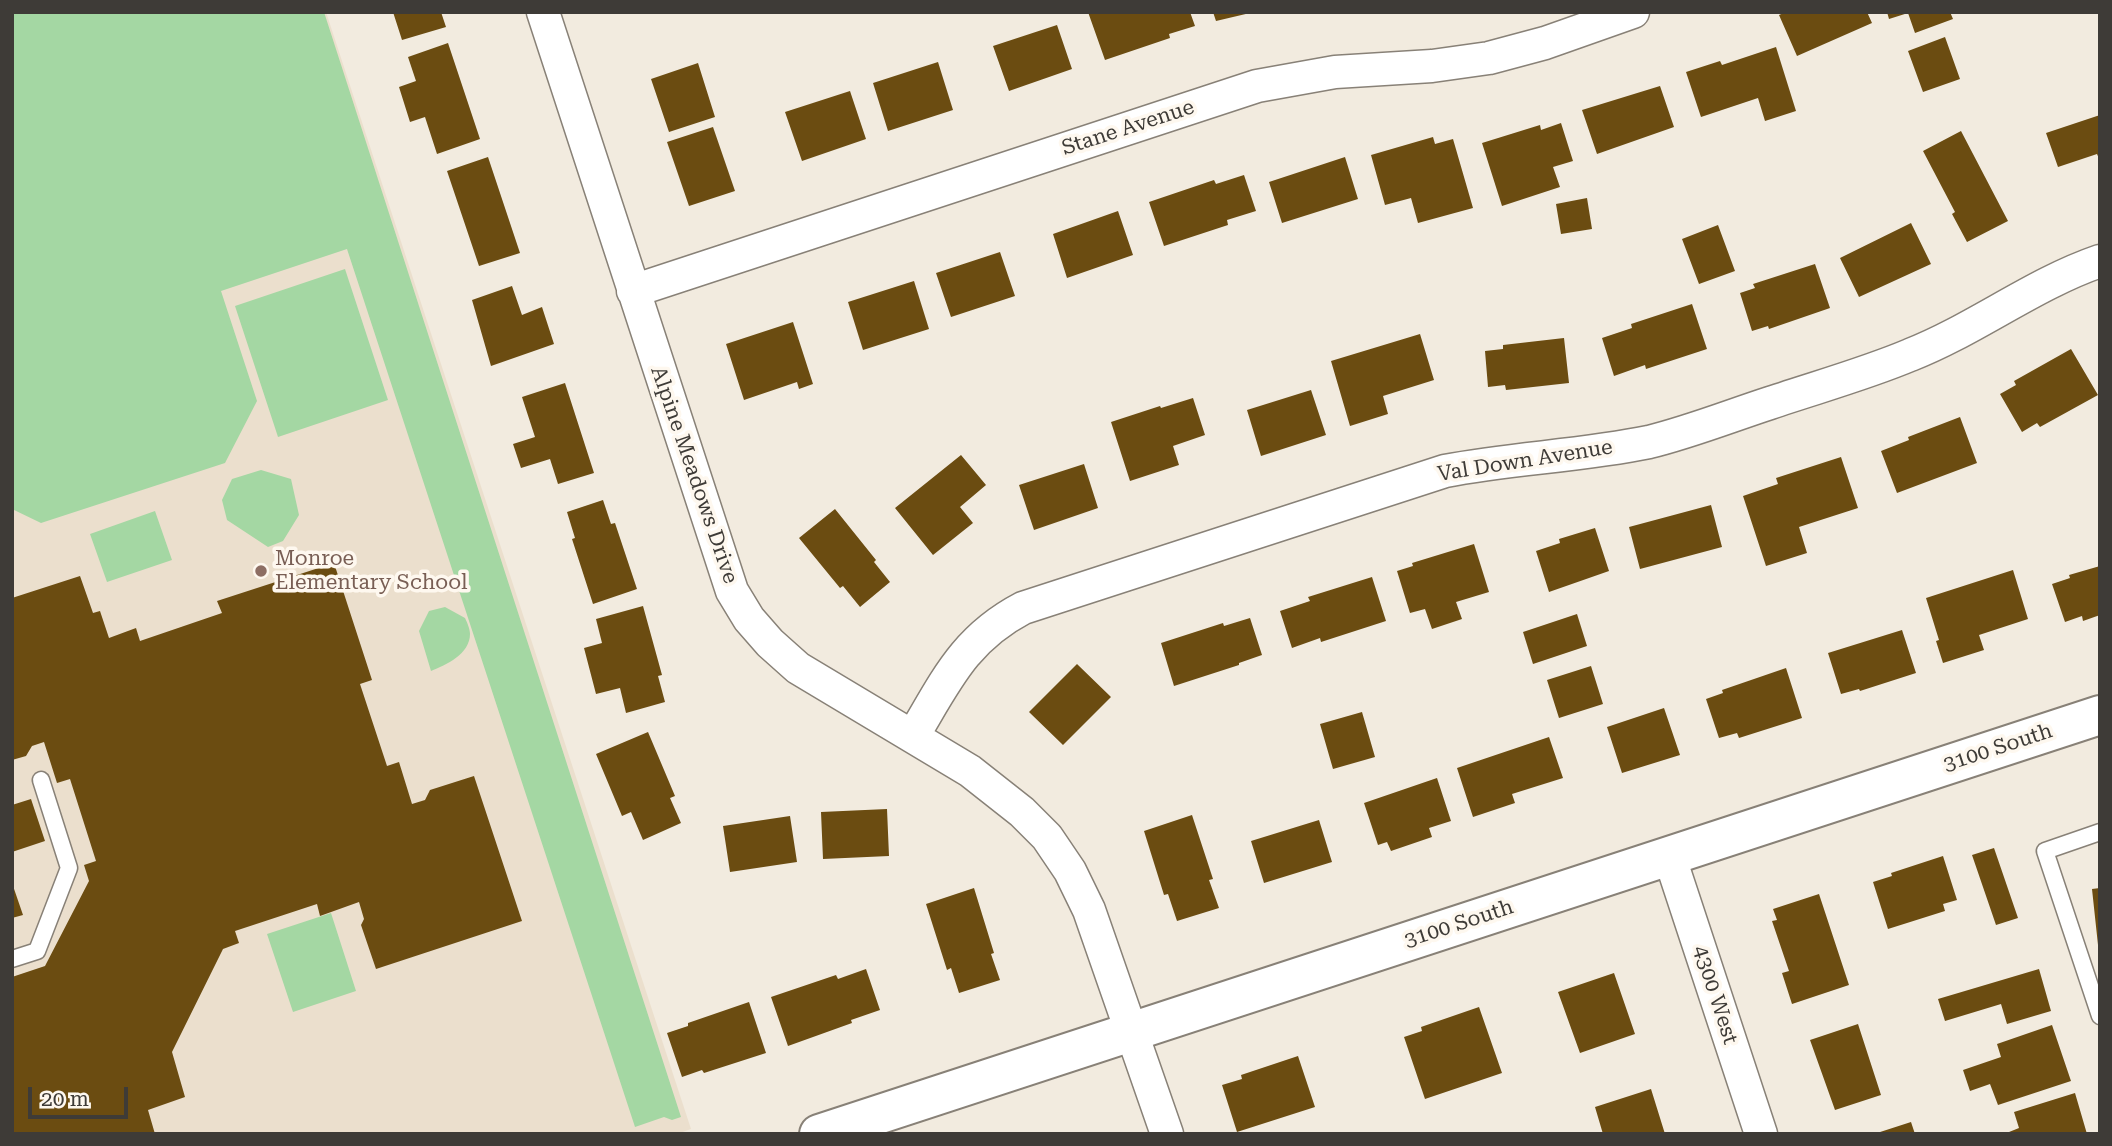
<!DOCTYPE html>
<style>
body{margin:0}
#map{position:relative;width:2112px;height:1146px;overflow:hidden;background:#f2ebdf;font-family:"Roboto Serif",serif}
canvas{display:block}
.frame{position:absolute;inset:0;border:14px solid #3e3b37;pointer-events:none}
.scale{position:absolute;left:28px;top:1087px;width:100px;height:32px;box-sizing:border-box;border:4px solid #3e3b37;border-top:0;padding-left:9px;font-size:21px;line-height:24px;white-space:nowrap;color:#3e3b37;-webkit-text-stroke:5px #fef8ef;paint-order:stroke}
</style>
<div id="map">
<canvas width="2112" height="1146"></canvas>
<div class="frame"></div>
<div class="scale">20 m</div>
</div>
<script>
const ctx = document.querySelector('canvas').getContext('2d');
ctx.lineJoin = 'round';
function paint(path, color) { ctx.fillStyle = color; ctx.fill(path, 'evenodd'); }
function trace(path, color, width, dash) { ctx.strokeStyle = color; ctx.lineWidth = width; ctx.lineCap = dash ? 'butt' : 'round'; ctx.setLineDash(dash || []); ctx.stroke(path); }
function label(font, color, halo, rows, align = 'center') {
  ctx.font = font + ' "Roboto Serif",serif'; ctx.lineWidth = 7; ctx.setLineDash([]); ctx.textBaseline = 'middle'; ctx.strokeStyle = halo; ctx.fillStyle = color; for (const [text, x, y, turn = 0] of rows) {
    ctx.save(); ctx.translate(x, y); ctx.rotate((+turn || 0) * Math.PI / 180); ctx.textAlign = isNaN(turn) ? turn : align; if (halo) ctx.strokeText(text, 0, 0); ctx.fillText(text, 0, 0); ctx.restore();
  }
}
paint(new Path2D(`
 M12 12H326L691 1129 677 1134H12Z`), '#ebdfcd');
paint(new Path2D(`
 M12 12H324L681 1117 672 1120 664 1117 635 1127 347 249 221 291 257 401 225 463 41 523 12 509Z
 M345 269 388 400 278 437 235 306Z
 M261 470 291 479 299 515 283 541 268 547 227 520 222 500 232 479Z
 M155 511 172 560 107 582 90 534Z
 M445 607 465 618C467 622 470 629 470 634 470 654 446 665 431 671L419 631 429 611Z
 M331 913 356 991 293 1012 267 934Z`), '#a4d7a3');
paint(new Path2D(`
 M393 12H441L446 27 402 40Z
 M1088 12H1190L1195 26 1169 34 1170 38 1105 60Z
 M1213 12H1250V13L1216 21Z
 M1786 12H1867L1872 23 1797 56 1779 15Z
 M1887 12H1950L1953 19 1915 33 1908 13 1889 19Z
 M1057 25 1072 69 1009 91 993 46Z
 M1945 37 1960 79 1923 92 1908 51Z
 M448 43 480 139 437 154 425 117 410 122 399 87 416 81 408 57Z
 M1776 47 1796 111 1765 121 1758 98 1701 117 1686 72 1720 61 1722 65Z
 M938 62 953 110 888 131 873 83Z
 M698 63 715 117 669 132 651 79Z
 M1660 86 1674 127 1597 154 1582 110Z
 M850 91 866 139 802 161 785 112Z
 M2100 115V161L2097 154 2058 167 2046 133Z
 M1561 123 1573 161 1553 167 1560 187 1502 206 1482 143 1540 125 1541 130Z
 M713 127 735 191 689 206 667 142Z
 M1961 131 2008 221 1967 242 1952 214 1955 212 1923 151Z
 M1433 137 1435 144 1453 139 1473 208 1418 223 1411 198 1385 205 1371 155Z
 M488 157 520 253 479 266 447 171Z
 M1345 157 1358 199 1282 223 1269 182Z
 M1244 175 1256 211 1227 220 1228 225 1164 246 1149 202 1214 180 1216 184Z
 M1587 198 1592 229 1561 234 1556 204Z
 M1118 211 1133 255 1067 278 1053 234Z
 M1911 223 1931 264 1859 297 1840 258Z
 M1718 225 1735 271 1699 284 1682 239Z
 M1000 252 1015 296 951 317 936 273Z
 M1815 264 1830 308 1769 329 1768 326 1752 331 1740 293 1755 288 1753 284Z
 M914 281 929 329 863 350 848 302Z
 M512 286 522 315 542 307 554 344 491 366 472 300Z
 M1692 304 1707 349 1646 369 1645 365 1614 376 1602 338 1632 328 1631 324Z
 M793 322 813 384 799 389 797 382 744 400 726 344Z
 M1420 334 1434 380 1383 396 1388 414 1350 426 1331 361Z
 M1564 338 1569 383 1506 390 1505 385 1488 387 1485 351 1503 349V345Z
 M2071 349 2098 395 2040 427 2037 423 2022 432 2000 394 2016 385 2014 381Z
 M565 383 594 473 558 484 550 459 521 468 513 444 535 437 522 397Z
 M1311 390 1326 435 1261 456 1247 410Z
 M1193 398 1205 435 1173 446 1179 465 1130 481 1111 422 1160 406 1161 408Z
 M1960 417 1977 463 1897 493 1881 451 1909 440 1908 437Z
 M961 455 986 485 960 507 973 523 933 555 895 508Z
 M1841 457 1858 508 1799 527 1807 553 1766 566 1743 496 1778 484 1776 478Z
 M1084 464 1098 508 1034 530 1019 485Z
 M603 500 611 524 615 523 637 589 593 604 572 539 575 538 567 512Z
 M1711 505 1722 547 1640 569 1629 527Z
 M835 509 876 560 874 562 890 582 860 607 843 586 840 588 799 538Z
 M1595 528 1609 571 1549 592 1536 551 1560 543 1559 539Z
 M1474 544 1489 592 1456 602 1462 619 1432 629 1425 609 1410 613 1397 571 1413 566 1412 563Z
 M334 563 372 680 360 684 387 766 399 762 412 804 425 800 430 790 474 776 522 921 376 969 361 925 364 919 359 902 320 916 317 904 235 931 239 943 223 949 172 1052 185 1097 148 1110 155 1134H12V977L45 966 89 881 84 865 96 861 70 779 57 783 44 742 32 746 26 756 12 760V598L80 576 93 613 100 611 109 638 136 628 140 641 222 613 217 601Z
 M2100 566V615L2083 621 2082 616 2065 622 2052 584 2070 578 2069 575Z
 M2013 570 2028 619 1979 635 1984 650 1943 663 1936 641 1939 640 1926 598Z
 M1372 577 1386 621 1321 642 1320 638 1292 648 1280 611 1310 601 1308 597Z
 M643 606 662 675 658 676 665 702 626 713 620 688 596 694 584 648 602 643 596 619Z
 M1577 614 1587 646 1533 664 1523 632Z
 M1250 618 1262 655 1239 663V665L1174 686 1161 643 1223 623 1224 626Z
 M1902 630 1916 673 1860 691 1859 689 1841 694 1828 653Z
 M1077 664 1111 697 1063 745 1029 712Z
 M1591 666 1603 704 1559 718 1547 680Z
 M1786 668 1802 718 1739 738 1737 733 1719 738 1706 699 1723 693 1722 690Z
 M1664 708 1680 755 1622 773 1607 727Z
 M1362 712 1375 757 1333 769 1320 724Z
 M648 732 675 796 670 798 681 823 643 840 631 812 622 816 596 754Z
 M1549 737 1563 778 1512 794 1515 803 1473 817 1457 768Z
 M1437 778 1451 821 1429 828 1432 837 1391 851 1387 842 1378 845 1364 803Z
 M31 799 45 841 12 852V805Z
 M887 809 889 856 823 859 821 812Z
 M1192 815 1213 879 1209 880 1219 908 1177 921 1168 894 1164 895 1144 831Z
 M790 816 797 862 730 872 723 826Z
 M1319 820 1332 862 1264 883 1251 841Z
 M1994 848 2018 918 1996 925 1972 855Z
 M1943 856 1957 900 1943 904 1945 911 1888 929 1873 882 1892 876 1891 873Z
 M12 883 23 915 12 918Z
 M974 888 994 953 991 954 1000 980 959 993 951 968 947 970 926 904Z
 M2100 888V945H2098L2092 889Z
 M1819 894 1849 985 1792 1004 1782 973 1789 971 1772 921 1777 920 1773 909Z
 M866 969 880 1010 851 1020 852 1023 788 1046 771 997 836 975 838 979Z
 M2039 969 2051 1011 2007 1024 2001 1004 1945 1021 1938 999Z
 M1614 973 1635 1034 1580 1053 1558 992Z
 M749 1002 766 1053 704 1073 702 1070 682 1077 667 1033 688 1026V1023Z
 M1479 1007 1502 1073 1425 1099 1404 1037 1422 1031 1421 1027Z
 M1858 1024 1881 1095 1835 1110 1810 1040Z
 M2052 1025 2071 1081 1998 1105 1990 1084 1970 1091 1963 1070 2001 1057 1997 1044Z
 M1298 1056 1315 1107 1237 1132 1222 1085 1242 1079 1241 1075Z
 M1651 1089 1665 1134H1603L1595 1107Z
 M2075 1093 2087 1134H2004L2019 1128 2014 1112Z
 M1911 1122 1915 1134H1877V1133Z`), '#6b4c11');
const lane = new Path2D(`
 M2100 832 2045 851 2100 1016
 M12 959 37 951 69 868 41 780`);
const street = new Path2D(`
 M543 12 732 591 749 619 770 643 798 668 970 771 1022 812 1047 837 1070 871 1089 910 1167 1134
 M633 291 1257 86 1335 72 1432 66 1489 58 1545 43 1633 12
 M913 736C946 681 964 639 1023 608L1445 471C1512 458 1581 456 1649 442 1690 432 1730 416 1770 403 1817 387 1865 374 1910 355 1976 329 2033 284 2100 261
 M1669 855 1761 1134`);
const secondary = new Path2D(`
 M819 1134 2100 715`);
trace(lane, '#888177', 19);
trace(street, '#888177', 35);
trace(secondary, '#888177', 42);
trace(lane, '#fff', 16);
trace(street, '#fff', 32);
trace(secondary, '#fff', 38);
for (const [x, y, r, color] of [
 [261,571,7,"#8d6e63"]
]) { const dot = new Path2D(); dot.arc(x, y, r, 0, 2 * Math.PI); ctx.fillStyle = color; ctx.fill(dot); trace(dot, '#fef8ef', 2.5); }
label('21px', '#3e3b37', '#fef8ef', [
 ["Stane Avenue",1128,128,-18],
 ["Val Down Avenue",1525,461,-9],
 ["Alpine Meadows Drive",694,475,71],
 ["3100 South",1998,748,-18],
 ["3100 South",1459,924,-18],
 ["4300 West",1715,995,72]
]);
label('21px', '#785e54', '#fef8ef', [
 ["Monroe",275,559],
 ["Elementary School",275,583]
], 'left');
</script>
